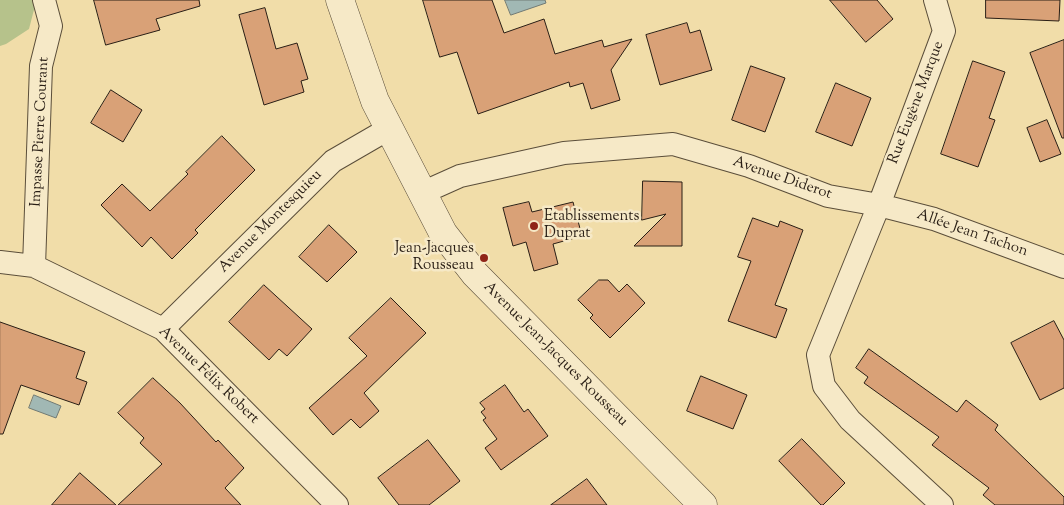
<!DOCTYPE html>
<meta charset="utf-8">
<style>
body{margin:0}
canvas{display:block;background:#f1dda9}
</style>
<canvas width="1064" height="505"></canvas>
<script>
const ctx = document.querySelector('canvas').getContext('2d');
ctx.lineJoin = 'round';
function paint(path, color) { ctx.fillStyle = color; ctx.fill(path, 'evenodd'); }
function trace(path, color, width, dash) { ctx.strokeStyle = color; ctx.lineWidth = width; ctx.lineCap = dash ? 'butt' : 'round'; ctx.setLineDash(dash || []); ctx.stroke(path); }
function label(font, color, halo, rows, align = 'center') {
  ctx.font = font + ' "Sorts Mill Goudy",serif'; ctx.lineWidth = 5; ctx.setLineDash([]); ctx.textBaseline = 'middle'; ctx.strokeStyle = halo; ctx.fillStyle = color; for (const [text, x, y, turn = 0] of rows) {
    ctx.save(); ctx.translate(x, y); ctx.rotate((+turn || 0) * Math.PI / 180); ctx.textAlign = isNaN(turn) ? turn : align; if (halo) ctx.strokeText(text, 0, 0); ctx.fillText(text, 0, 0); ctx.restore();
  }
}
paint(new Path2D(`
 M0 0H36V2L29 29 6 44 0 46Z`), '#b6c28b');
const water = new Path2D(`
 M505 0H545L546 3 511 15Z
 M34 395 61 406 56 418 29 408Z`);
paint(water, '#a1b8b4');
trace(water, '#717a74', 1);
const building = new Path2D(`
 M94 0H199L200 6 156 19 160 30 106 45Z
 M423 0H492L504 33 544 19 555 54 602 40 604 47 632 39 611 70 620 100 591 109 583 83 570 87 569 82 478 114 457 52 440 57Z
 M830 0H877L893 19 866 42Z
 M986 0H1060L1059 21 986 18Z
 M265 8 276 49 297 43 308 79 301 81 304 92 264 105 239 15Z
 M687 23 690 33 700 30 712 70 660 85 646 35Z
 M1064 40V138H1062L1030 53Z
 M973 61 1005 72 989 118 995 120 978 167 941 154Z
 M751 66 785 78 765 132 732 120Z
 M836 83 871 98 852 146 816 132Z
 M111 90 142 110 123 142 91 123Z
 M1047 120 1061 154 1040 162 1027 128Z
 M222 136 255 170 195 230 198 233 172 259 151 237 142 247 101 205 122 184 150 211 188 174 186 172Z
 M643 181 682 182V246H634L666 214 642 220Z
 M529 202 532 212 573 202 582 236 553 244 558 264 534 271 526 242 513 246 503 208Z
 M753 218 778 227 780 221 803 230 775 305 787 309 776 338 728 321 751 261 738 257Z
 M329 225 357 252 327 282 299 257Z
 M599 280H608L619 292 627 284 645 303 610 338 590 318 593 315 578 300Z
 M264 285 312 329 287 356 279 349 269 360 229 322Z
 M391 298 426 333 364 393 379 411 360 428 351 419 333 435 309 408 367 356 349 338Z
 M1054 321 1064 340V388L1040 400 1011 343Z
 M0 322 85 352 76 378 87 382 79 405 21 385 3 434H0Z
 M869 349 957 412 966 400 998 425 995 430 1064 497V505H995L983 495 989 488 932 445 939 437 864 383 868 377 856 368Z
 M701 376 747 395 733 429 687 411Z
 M153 378 180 403 216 442 218 440 244 468 225 488 241 505H118L162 464 140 443 144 438 118 413Z
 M505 385 524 412 528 409 548 436 501 470 485 448 497 439 483 420 486 418 481 412 485 409 480 403Z
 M802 439 845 483 823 505H821L779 461Z
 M428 440 460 481 429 505H399L378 478Z
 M80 473 116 505H52Z
 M587 479 607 505H551Z`);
paint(building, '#d9a177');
trace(building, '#291e15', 1);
const minor = new Path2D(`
 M935 0 944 31 879 205 934 219 1064 267
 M422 193 460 176 564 153 673 144 749 166 828 196 879 205 818 355 824 386 850 420 942 505
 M0 262 34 266 163 329 337 505
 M34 266 41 66 51 26 44 0
 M163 329 333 161 390 128`);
const tertiary = new Path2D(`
 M340 0 375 101 443 233 475 274 703 505`);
trace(minor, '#5b4e3a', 24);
trace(tertiary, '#5b4e3a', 29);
trace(minor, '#f6e9c7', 22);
trace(tertiary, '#f6e9c7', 28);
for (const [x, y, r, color] of [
 [534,226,5,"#8f2418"],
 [484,258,5,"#8f2418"]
]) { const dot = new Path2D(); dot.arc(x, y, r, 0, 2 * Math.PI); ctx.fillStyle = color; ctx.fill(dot); trace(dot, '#f6e9c7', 2); }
label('15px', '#291e15', '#f6e9c7', [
 ["Rue Eugène Marque",917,103,-69],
 ["Impasse Pierre Courant",41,132,-87],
 ["Avenue Diderot",782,179,19],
 ["Avenue Montesquieu",271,222,-45],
 ["Allée Jean Tachon",972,234,19],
 ["Avenue Jean-Jacques Rousseau",555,355,45],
 ["Avenue Félix Robert",208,376,44]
]);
label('15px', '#291e15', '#f6e9c7', [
 ["Etablissements",544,217],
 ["Duprat",544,234],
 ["Jean-Jacques",474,249,"right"],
 ["Rousseau",474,266,"right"]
], 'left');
</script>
